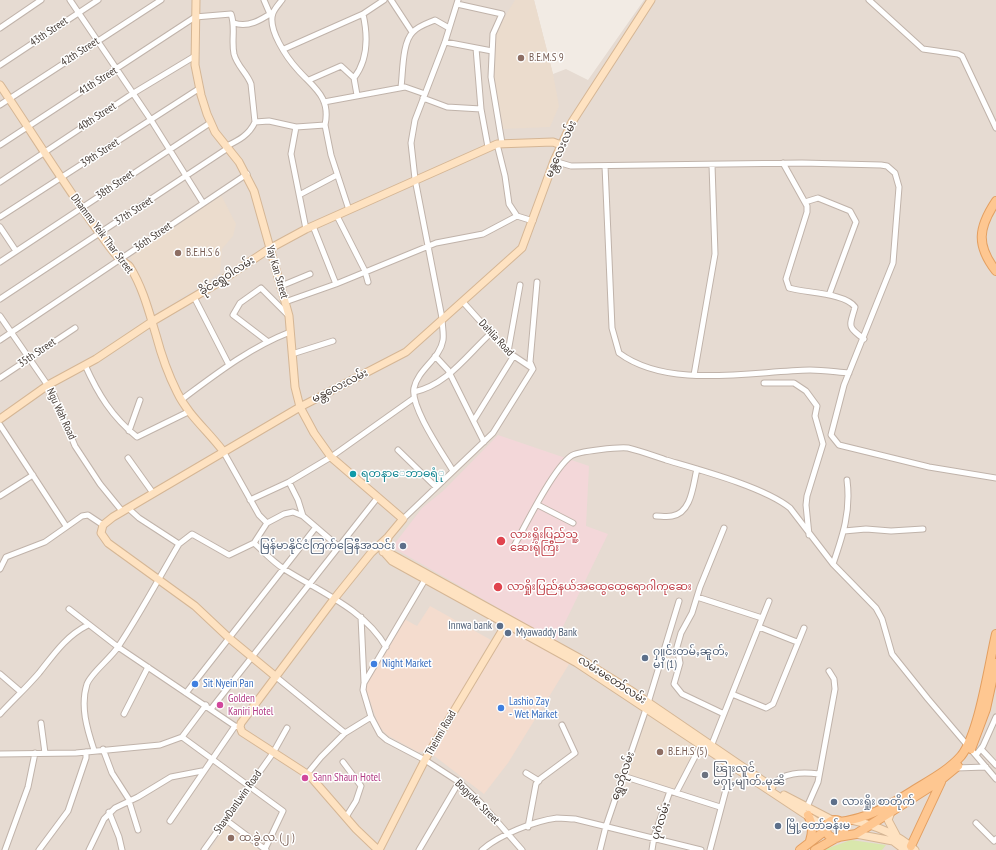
<!DOCTYPE html>
<meta charset="utf-8">
<style>
body{margin:0}
canvas{display:block;background:#f2ebe4}
</style>
<canvas width="996" height="850"></canvas>
<script>
const ctx = document.querySelector('canvas').getContext('2d');
ctx.lineJoin = 'round';
function paint(path, color) { ctx.fillStyle = color; ctx.fill(path, 'evenodd'); }
function trace(path, color, width, dash) { ctx.strokeStyle = color; ctx.lineWidth = width; ctx.lineCap = dash ? 'butt' : 'round'; ctx.setLineDash(dash || []); ctx.stroke(path); }
function label(font, color, halo, rows, align = 'center') {
  ctx.font = font + ' "PT Sans Narrow","Noto Sans Myanmar",sans-serif'; ctx.lineWidth = 3; ctx.setLineDash([]); ctx.textBaseline = 'middle'; ctx.strokeStyle = halo; ctx.fillStyle = color; for (const [text, x, y, turn = 0] of rows) {
    ctx.save(); ctx.translate(x, y); ctx.rotate((+turn || 0) * Math.PI / 180); ctx.textAlign = isNaN(turn) ? turn : align; if (halo) ctx.strokeText(text, 0, 0); ctx.fillText(text, 0, 0); ctx.restore();
  }
}
paint(new Path2D(`
 M0 0H534L553 74 566 69 588 80 644 0H996V850H0Z`), '#e6dbd2');
paint(new Path2D(`
 M430 606 491 640 426 751 418 752 387 735 379 726 366 690 367 681 404 619 417 626Z
 M508 628 571 661 508 763 484 794 433 755Z`), '#f4dcce');
paint(new Path2D(`
 M515 0H534L553 74 559 106 550 127 501 129 493 72 494 34Z
 M221 195 236 224 233 236 222 249 220 273 156 314 130 256Z
 M646 712 696 747 675 792 624 777Z
 M229 826 260 850H210L226 827Z`), '#ebdccd');
paint(new Path2D(`
 M498 435 589 466 586 526 608 534 556 641 392 547 422 508 443 491Z`), '#f3d7d9');
paint(new Path2D(`
 M851 840 886 845 882 850H823Z`), '#d9e7ac');
const street = new Path2D(`
 M70 0 151 120 203 203
 M264 0 270 14
 M391 0 412 32
 M869 0 923 49 958 54 962 56 996 128
 M457 4 502 14 493 34 491 77 502 143
 M234 23C248 28 261 20 273 12
 M0 28 41 0
 M445 42 492 51
 M476 48 481 109 488 147
 M284 49 363 14 384 0
 M0 65 98 0
 M309 80 341 66 354 78
 M401 87C403 73 402 42 413 32 418 26 428 23 435 20L449 28
 M357 95 354 78C368 60 368 36 363 14
 M423 98 447 107 481 109
 M324 102 405 87 425 94
 M0 105 161 0
 M325 125 331 155 349 210
 M296 127 291 154 306 229
 M497 144 505 176 509 204 517 216
 M0 145 195 17 231 14C236 27 231 40 234 54 237 66 247 73 251 84L255 122
 M227 146C239 140 249 135 255 122L269 121 296 127 325 125C331 97 314 88 298 70 287 58 267 29 273 13 275 8 279 4 282 0
 M554 161 571 166 802 163 881 165 887 166 895 173 899 187 893 263 844 385 831 435 839 445 929 467 996 478
 M783 163 807 206V212L786 279 789 288C805 293 846 293 855 307 850 326 846 326 864 339
 M605 166 612 328 619 353C669 390 752 371 810 370 823 370 836 372 849 373
 M0 182 132 94 195 56
 M301 194 337 175
 M805 202 818 198 850 211 856 222 829 295
 M337 216 365 271 368 282
 M0 217 200 88
 M313 226 336 284
 M0 227 16 251
 M0 262 210 123
 M281 286 310 274
 M194 297 229 365
 M0 299 228 148
 M285 302 336 284 436 243 483 234 517 216 533 221
 M463 302 508 352 532 368
 M0 316 53 393 75 446 100 484 122 511
 M0 340 247 174
 M267 341 233 315 240 303 261 288 288 315
 M508 352 520 285
 M292 354 333 341
 M435 356 448 370 484 442
 M85 365C98 394 112 417 137 437L188 412
 M694 375 715 254 712 165
 M0 378 75 328
 M764 383H794L806 391 817 406 815 416 823 444 807 496 806 505 809 535
 M414 392C447 385 467 355 491 333
 M181 400C216 374 249 348 290 332
 M474 420 513 357
 M0 425 66 526
 M129 431 140 400
 M398 450 436 487
 M223 451 259 515 267 523
 M128 458 153 493
 M453 471C443 454 410 407 414 388 418 369 440 359 443 340 444 333 442 325 442 318L415 179 411 143 415 120 445 42 458 0
 M289 482 298 500 303 516
 M0 496 33 475
 M250 500 289 482 331 457 414 398
 M538 505 573 523
 M128 508 139 518 179 544
 M656 516C661 516 667 517 672 516 692 513 693 484 697 469
 M403 519 493 433 533 369 530 362 537 282
 M724 528 700 587 692 613 681 633 677 647 680 663 674 684 682 694 724 714
 M844 531 866 529 891 531 923 529
 M339 547 303 516 293 512 284 514 267 523 254 543C264 552 273 562 284 569 320 592 364 609 386 647
 M513 548C525 526 553 469 571 456 578 451 620 447 628 448 641 451 654 456 666 460 700 470 764 487 790 508L833 564 876 608 882 619 892 654 928 699 996 779
 M833 564C843 535 851 511 847 480
 M0 569 6 557 45 542 82 516 88 515 103 525
 M426 578 364 683 363 690 371 717 380 734 387 740 425 760 459 782 480 802 522 850
 M697 597 762 618
 M69 609 118 647 235 726 240 727
 M361 617 364 682
 M759 627 797 642
 M0 674 21 692
 M275 676 345 733 371 717
 M186 693 316 527
 M732 694 766 708 773 704 804 628
 M211 709 378 497
 M0 714C13 700 27 687 39 673 54 654 66 636 88 625
 M124 714 148 667
 M41 723 45 753
 M182 737 283 811 265 849
 M103 749 112 773 130 801
 M710 749 769 601
 M981 749 996 765
 M94 750C87 729 80 706 87 684 91 673 110 659 118 647 140 614 159 578 179 544L192 534 229 555 254 543
 M0 754 76 753 160 745 182 737 206 705
 M976 755 983 746 996 717
 M343 762 361 786 356 801 346 817
 M956 768 986 767
 M526 773 539 781
 M307 774 321 757 345 733
 M623 776 720 807
 M771 786C783 772 802 772 819 774
 M676 793 701 745
 M129 801 138 830
 M807 807 818 782 835 689 834 679 829 671
 M109 812 119 837 122 850
 M226 820 266 850
 M170 821 235 726
 M976 823 994 841 996 839
 M528 827 536 784 540 779 575 753 562 725
 M5 850 28 787 35 753
 M39 850 68 811 86 758V752
 M89 850 104 819 115 808 138 797 171 777 202 771
 M204 850 273 753 287 728
 M419 850 459 782
 M482 850C499 835 534 821 557 818 563 818 569 819 575 819L701 850
 M600 850 606 826 648 703 679 601
 M652 850 654 837 670 791
 M710 850 733 763`);
const secondary = new Path2D(`
 M196 0 195 65 201 95 207 114 215 132 239 162 254 191 289 316 295 387 300 407 314 433 331 457 403 519 388 537 371 553 334 599 241 723 240 727 242 732 310 776 356 829 378 850
 M0 85C33 134 64 184 98 231 105 240 112 252 121 260 124 263 128 264 130 267 143 288 149 312 156 335 161 354 168 374 177 392 188 415 208 431 223 451
 M0 419 48 385 96 359 153 321 216 284 269 249 306 229 497 144 553 142 561 145
 M388 538 384 552 392 561 577 663 826 828
 M383 552 389 553 579 658 630 690 772 787
 M275 676 229 638 195 606 108 543 101 533 103 525 113 517 300 407 406 352 522 248 554 161 572 122 651 0
 M784 795 834 821
 M891 812 888 820 896 835
 M851 820C875 825 896 833 915 850
 M856 834 893 841 905 850
 M379 850 427 756 508 621`);
const primary = new Path2D(`
 M996 201C978 228 976 245 996 271
 M971 749 986 709 996 663
 M808 815C813 825 813 831 810 841
 M826 829a9 9 0 1 1 18 0a9 9 0 1 1-18 0Z
 M839 822C866 819 887 807 909 793 926 782 947 772 961 756 979 734 989 664 996 634
 M838 837 856 834 941 780 958 766
 M911 846 941 782
 M800 850 826 830
 M815 850 836 838`);
trace(street, '#c0b3aa', 7);
trace(secondary, '#d5b695', 9);
trace(primary, '#e39f61', 10);
trace(street, '#fff', 5);
trace(secondary, '#fee2c1', 7);
trace(primary, '#fec791', 8);
for (const [x, y, r, color] of [
 [521,58,4,"#8d6e63"],
 [178,253,4,"#8d6e63"],
 [353,474,4,"#0f9aa8"],
 [501,541,5,"#e0444e"],
 [403,546,4,"#5c6f8a"],
 [498,587,5,"#e0444e"],
 [500,626,4,"#5c6f8a"],
 [508,633,4,"#5c6f8a"],
 [645,658,4,"#5c6f8a"],
 [374,664,4,"#3f7fe0"],
 [195,684,4,"#3f7fe0"],
 [220,705,4,"#d1479c"],
 [501,708,4,"#3f7fe0"],
 [660,752,4,"#8d6e63"],
 [705,775,4,"#6b7280"],
 [305,778,4,"#d1479c"],
 [834,802,4,"#5c6f8a"],
 [778,826,4,"#5c6f8a"],
 [231,838,4,"#8d6e63"]
]) { const dot = new Path2D(); dot.arc(x, y, r, 0, 2 * Math.PI); ctx.fillStyle = color; ctx.fill(dot); trace(dot, '#fff', 1.5); }
label('11px', '#443a34', '#fff', [
 ["43th Street",49,32,-34],
 ["42th Street",80,52,-33],
 ["41th Street",98,81,-32],
 ["40th Street",97,117,-33],
 ["မန္တလေးလမ်း",561,149,-66],
 ["39th Street",100,153,-33],
 ["38th Street",115,185,-34],
 ["37th Street",134,211,-33],
 ["Dhamma Yeik Thar Street",102,234,53],
 ["36th Street",153,237,-34],
 ["Yay Kan Street",277,272,74],
 ["ခိုင်ရွှေဝါလမ်း",227,276,-32],
 ["Dahlia Road",496,338,47],
 ["35th Street",37,353,-34],
 ["မန္တလေးလမ်း",340,386,-27],
 ["Ngu Wah Road",61,414,65],
 ["လမ်းမတော်လမ်း",612,680,33],
 ["Theinni Road",441,733,-60],
 ["ရွှေဘိုလမ်း",623,776,-71],
 ["ShawDanLwin Road",238,802,-55],
 ["Bogyoke Street",477,802,45],
 ["ပုဂံလမ်း",661,821,-72]
]);
label('11px', '#785e54', '#fff', [
 ["B.E.M.S 9",529,58],
 ["B.E.H.S 6",186,253],
 ["B.E.H.S (5)",668,752],
 ["ထ.ခွဲ.လ. (၂ )",239,838]
], 'left');
label('11px', '#0d838f', '#fff', [
 ["ရတနာေဘာဓရံု",361,474]
], 'left');
label('11px', '#be3a42', '#fff', [
 ["လားရှိုးပြည်သူ့",510,535],
 ["ဆေးရုံကြီး",510,548],
 ["လာရှိုးပြည်နယ်အထွေထွေရောဂါကုဆေး",507,587]
], 'left');
label('11px', '#4e5e75', '#fff', [
 ["မြန်မာနိုင်ငံကြက်ခြေနီအသင်း",395,546,"right"],
 ["Innwa bank",492,626,"right"],
 ["Myawaddy Bank",516,633],
 ["ႁူင်းတမ်ႇၼူတ်ႇ",653,652],
 ["မၢႆ (1)",653,665],
 ["လားရှိုး စာတိုက်",842,802],
 ["မြို့တော်ခန်းမ",786,826]
], 'left');
label('11px', '#366cbe', '#fff', [
 ["Night Market",382,664],
 ["Sit Nyein Pan",203,684],
 ["Lashio Zay",509,702],
 ["- Wet Market",509,715]
], 'left');
label('11px', '#b23c85', '#fff', [
 ["Golden",228,699],
 ["Kaniri Hotel",228,712],
 ["Sann Shaun Hotel",313,778]
], 'left');
label('11px', '#5b616d', '#fff', [
 ["ၽြႃးလူင်",713,769],
 ["မႁႃႇမျၢတ်ႉမုၼိ",713,782]
], 'left');
</script>
